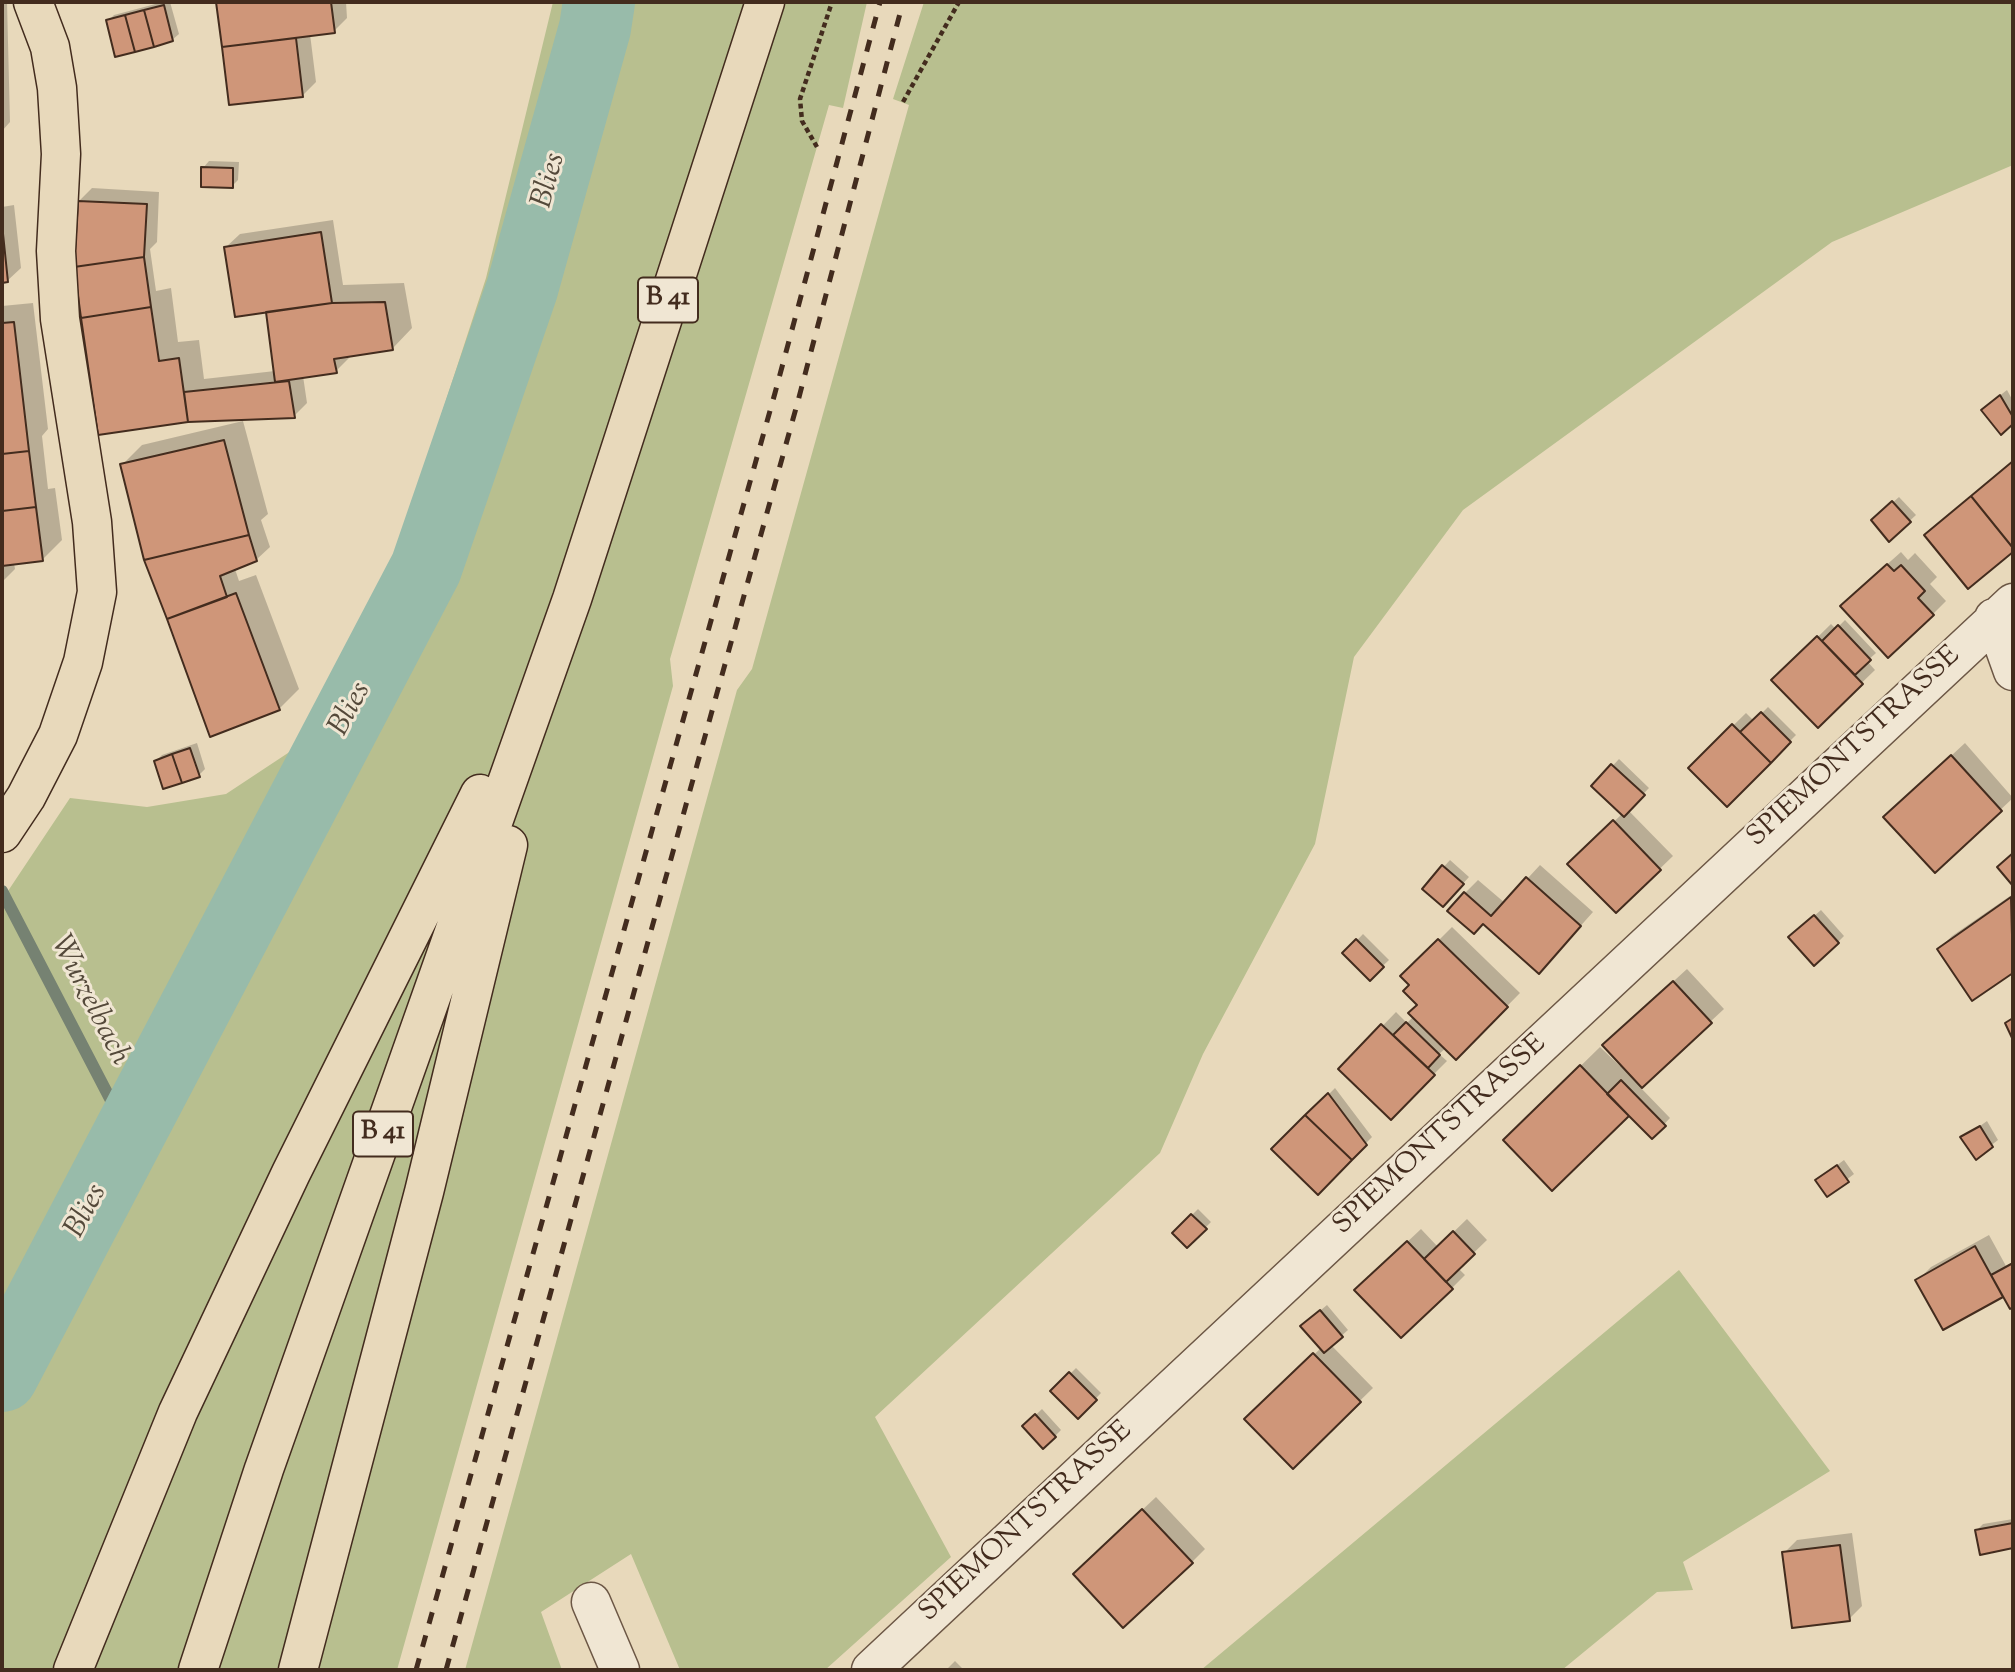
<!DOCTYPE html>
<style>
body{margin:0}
#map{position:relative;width:2015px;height:1672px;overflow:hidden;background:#e8d9bb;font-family:"Sorts Mill Goudy",serif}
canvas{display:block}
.frame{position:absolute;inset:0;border:4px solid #432c1e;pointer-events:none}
</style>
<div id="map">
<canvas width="2015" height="1672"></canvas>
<div class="frame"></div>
</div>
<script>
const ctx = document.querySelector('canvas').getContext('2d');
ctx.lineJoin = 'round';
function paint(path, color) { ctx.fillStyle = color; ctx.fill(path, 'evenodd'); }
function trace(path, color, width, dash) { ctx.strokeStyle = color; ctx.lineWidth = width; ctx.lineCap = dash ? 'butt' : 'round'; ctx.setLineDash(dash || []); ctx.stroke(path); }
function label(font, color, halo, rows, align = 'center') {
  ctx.font = font + ' "Sorts Mill Goudy",serif'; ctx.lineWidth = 6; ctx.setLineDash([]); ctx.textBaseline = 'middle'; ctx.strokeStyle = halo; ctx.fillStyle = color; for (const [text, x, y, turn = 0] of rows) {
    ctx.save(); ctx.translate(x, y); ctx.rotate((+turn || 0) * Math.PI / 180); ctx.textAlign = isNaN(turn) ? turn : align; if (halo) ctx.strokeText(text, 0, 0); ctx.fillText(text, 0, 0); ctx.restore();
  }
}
paint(new Path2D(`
 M553 2H867L843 108 829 105 670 659 673 686 397 1670H2V900L70 798 147 807 226 794 291 751 394 559 486 278Z
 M924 2H2013V165L1832 242 1463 510 1354 657 1315 844 1203 1054 1160 1153 875 1417 951 1557 825 1670H680L631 1554 541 1612 562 1670H465L737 690 752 669 909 105 893 99Z
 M1679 1270 1830 1471 1683 1562 1693 1590 1657 1592 1562 1670H1201Z`), '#b8bf8f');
paint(new Path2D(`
 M2 2H7L10 122 2 131Z
 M163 2H170L179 34 172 40 108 21 114 15Z
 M218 2H346L347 18 334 31 310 34 316 82 303 95 230 104Z
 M209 161 239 162 238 180 232 186 203 168Z
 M92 188 159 192 157 242 150 249 156 291 171 288 178 342 199 340 204 379 275 371 268 313 226 247 240 234 333 220 343 285 404 283 412 328 393 348 353 354 336 371 303 376 307 403 294 416 188 420 99 433 79 201Z
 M14 205 21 268 7 281H2V207Z
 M33 303 48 429 42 436 48 489 55 488 62 540 42 560 14 563 15 569 2 582V306Z
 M2007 390 2013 401V422L2001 432 1989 404Z
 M243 421 268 514 261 520 270 547 256 560 235 569 239 581 256 575 299 689 279 709 122 465 142 445Z
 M2013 461V550L1969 586 1926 535Z
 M1899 497 1916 515 1890 539 1873 520Z
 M1901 552 1908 560 1915 553 1937 577 1930 584 1946 601 1933 614 1855 593Z
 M1845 620 1876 653 1867 661 1875 670 1818 725 1774 680 1831 624 1836 629Z
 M1768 707 1796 735 1727 804 1690 768 1746 713 1754 721Z
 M197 743 205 769 199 775 156 761 162 755Z
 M1965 743 2013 798 1935 871 1899 804Z
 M1619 759 1649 788 1628 810 1673 856 1616 911 1570 864 1623 813 1594 786Z
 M1450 860 1469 877 1449 899 1424 889Z
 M1540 865 1593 912 1552 958 1483 922 1465 893 1478 880 1505 903Z
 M2013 894V971L1973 999 1939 949 1952 936Z
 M1821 910 1844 936 1838 942 1797 931Z
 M1452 927 1520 993 1456 1058 1446 1048 1439 1054 1447 1061 1391 1117 1341 1069 1396 1012 1407 1023 1414 1016 1419 1005 1412 985 1403 976Z
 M1363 934 1389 960 1370 978 1345 953Z
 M1687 969 1724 1009 1640 1087 1670 1118 1652 1137 1629 1114 1505 1140 1600 1047 1620 1066 1622 1064 1618 1032Z
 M1335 1088 1372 1137 1318 1192 1320 1103Z
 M1987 1121 1998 1140 1976 1157 1963 1138Z
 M1844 1160 1854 1174 1828 1194 1817 1180Z
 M1198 1209 1211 1222 1187 1246 1174 1233Z
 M1467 1219 1487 1240 1458 1268 1465 1275 1452 1288 1370 1277 1421 1229 1438 1247Z
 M1989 1235 2006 1266 2013 1262V1305L2010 1307 2004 1294 1944 1328 1918 1280 1931 1267Z
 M1327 1305 1348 1330 1331 1345 1373 1388 1293 1466 1247 1419 1321 1348 1309 1320Z
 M1076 1368 1101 1393 1078 1417 1053 1391Z
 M1042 1409 1061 1430 1055 1436 1024 1426Z
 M1156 1497 1205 1549 1192 1562 1088 1561Z
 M2013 1519V1547L1981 1553 1977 1530 1983 1524Z
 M1852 1533 1862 1606 1849 1619 1784 1553 1797 1540Z
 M955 1661 964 1670H946Z`), '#0003');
trace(new Path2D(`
 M2 891 129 1135`), '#768272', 12);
trace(new Path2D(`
 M2 1376 426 568 522 289 595 28 599 2`), '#98bbaa', 72);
const building = new Path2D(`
 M216 2H331L335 33 222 47Z
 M164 5 173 41 154 47 144 10Z
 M144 10 154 47 135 52 125 15Z
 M125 15 135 52 115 57 106 20Z
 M296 38 303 97 229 105 222 47Z
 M201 167 233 168V188L201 187Z
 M78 201 147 204 144 257 74 267Z
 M2 224 8 282 2 283Z
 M321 232 332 303 235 317 224 247Z
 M144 257 151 307 81 318 74 267Z
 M385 302 393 350 334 359 337 373 275 382 266 312 332 303Z
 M151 307 159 361 179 358 188 422 98 435 81 318Z
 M14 322 29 451 2 454V323Z
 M289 381 295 418 188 422 184 392Z
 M2000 395 2013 417V424L2001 435 1981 410Z
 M224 440 249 535 144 560 120 464Z
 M29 451 36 507 2 511V454Z
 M2013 461V548L1971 496Z
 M1971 496 2013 548V552L1968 589 1924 535Z
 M1892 501 1911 522 1889 542 1871 520Z
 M36 507 43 561 2 566V511Z
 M249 535 257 561 220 576 227 597 167 619 144 560Z
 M1887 564 1894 571 1901 565 1925 591 1918 598 1934 615 1888 658 1840 606Z
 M236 593 280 710 210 737 167 619Z
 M1838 625 1871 660 1855 675 1822 641Z
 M1817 636 1863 684 1818 728 1771 680Z
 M1761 712 1791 742 1771 763 1740 732Z
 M1732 724 1771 763 1727 807 1688 768Z
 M190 748 200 777 182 783 172 754Z
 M172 754 182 783 163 789 154 761Z
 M1951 755 2002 811 1935 873 1883 817Z
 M1611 764 1645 795 1624 817 1591 786Z
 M1613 820 1661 870 1616 913 1567 864Z
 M2013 853V886L1997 867Z
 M1442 865 1464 884 1443 907 1422 889Z
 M1526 877 1581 926 1539 974 1483 924 1474 934 1447 911 1464 892 1491 916Z
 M2011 897 2013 973 1972 1001 1937 949Z
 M1814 915 1839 943 1814 966 1788 937Z
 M1356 939 1384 967 1370 981 1342 953Z
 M1438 939 1508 1007 1456 1060 1408 1013 1417 1005 1403 991 1409 985 1400 976Z
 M1673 981 1712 1023 1642 1088 1602 1045Z
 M2013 1018V1040L2005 1023Z
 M1406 1022 1440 1055 1428 1068 1393 1035Z
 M1381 1024 1435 1075 1391 1120 1338 1069Z
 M1580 1065 1629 1116 1552 1191 1503 1140Z
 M1621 1080 1666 1126 1652 1139 1607 1094Z
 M1328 1093 1367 1145 1352 1160 1305 1115Z
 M1305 1115 1352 1160 1318 1195 1271 1149Z
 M1980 1126 1993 1147 1976 1160 1960 1137Z
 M1837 1165 1849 1182 1827 1197 1815 1180Z
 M1191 1214 1207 1229 1187 1248 1172 1233Z
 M1453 1231 1475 1254 1446 1282 1424 1259Z
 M1407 1241 1453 1289 1401 1338 1354 1290Z
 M1975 1246 2003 1297 1943 1330 1915 1280Z
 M2013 1263V1307L2010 1309 1991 1275Z
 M1320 1310 1343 1337 1324 1353 1300 1326Z
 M1313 1353 1361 1402 1293 1469 1244 1419Z
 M1069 1372 1097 1400 1078 1419 1050 1391Z
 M1035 1414 1056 1437 1043 1449 1022 1426Z
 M1142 1509 1193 1563 1123 1628 1073 1574Z
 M2013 1523V1548L1980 1555 1975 1530Z
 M1840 1545 1850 1621 1792 1628 1782 1552Z`);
paint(building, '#cf9679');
trace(building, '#432c1e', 2);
const minor = new Path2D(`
 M1994 618 2013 671
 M591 1602 620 1670
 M871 1670 2013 603`);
const major = new Path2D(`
 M2 833 26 797 58 735 83 662 97 592 92 522 60 319 56 251 61 154 57 88 50 47 33 2`);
const highway = new Path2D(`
 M73 1670 178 1412 291 1173 480 794
 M198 1670 264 1469 572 599 765 2
 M298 1670 424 1192 508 845`);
trace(minor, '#6c5745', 41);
trace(major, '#432c1e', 41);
trace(highway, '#432c1e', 41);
trace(new Path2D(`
 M903 102 959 2
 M817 147 802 121 800 99 832 2`), '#432c1e', 4.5, [5, 3.5]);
trace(minor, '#f0e6d3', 38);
trace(major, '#e8d9bb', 38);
trace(highway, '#e8d9bb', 38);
trace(new Path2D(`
 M416 1670 775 393 880 2
 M446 1670 798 401 903 2`), '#432c1e', 5, [12, 12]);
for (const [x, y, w] of [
 [668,300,60],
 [383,1134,60]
]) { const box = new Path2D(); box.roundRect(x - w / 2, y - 22.5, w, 45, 5); ctx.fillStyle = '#f0e6d3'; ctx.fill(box); trace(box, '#432c1e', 2); }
label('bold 26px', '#432c1e', null, [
 ["B 41",668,300],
 ["B 41",383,1134]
]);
label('28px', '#432c1e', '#f0e6d3', [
 ["SPIEMONTSTRASSE",1855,748,-43],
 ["SPIEMONTSTRASSE",1441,1136,-43],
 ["SPIEMONTSTRASSE",1027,1523,-43]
]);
label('italic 30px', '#54493a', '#f0e6d3', [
 ["Blies",551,181,-75],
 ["Blies",352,710,-62],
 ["Wurzelbach",88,1001,63],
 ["Blies",88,1212,-62]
]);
</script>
